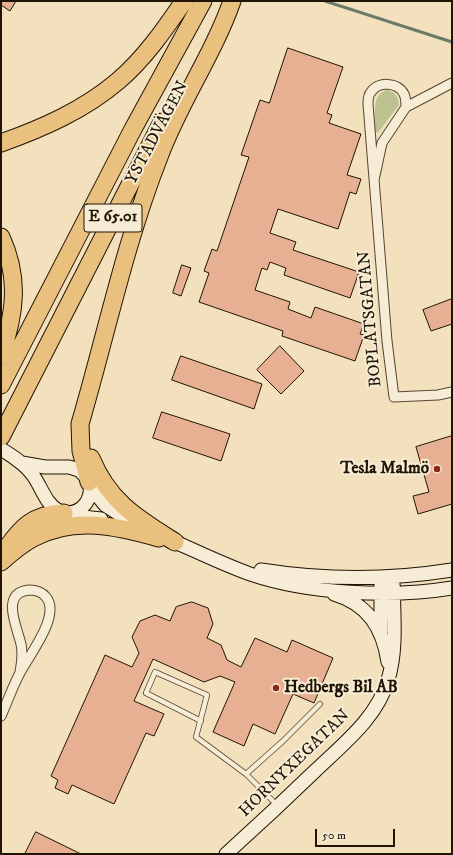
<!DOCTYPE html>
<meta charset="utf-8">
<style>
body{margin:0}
#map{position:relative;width:453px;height:855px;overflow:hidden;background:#f3e1be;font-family:"IM FELL DW Pica",serif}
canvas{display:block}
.frame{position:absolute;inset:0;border:2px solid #201405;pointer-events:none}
.scale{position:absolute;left:315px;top:829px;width:80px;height:18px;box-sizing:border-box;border:2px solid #201405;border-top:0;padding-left:5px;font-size:12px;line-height:14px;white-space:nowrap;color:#201405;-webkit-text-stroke:3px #f7ecd5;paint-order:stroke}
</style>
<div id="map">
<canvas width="453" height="855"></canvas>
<div class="frame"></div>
<div class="scale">50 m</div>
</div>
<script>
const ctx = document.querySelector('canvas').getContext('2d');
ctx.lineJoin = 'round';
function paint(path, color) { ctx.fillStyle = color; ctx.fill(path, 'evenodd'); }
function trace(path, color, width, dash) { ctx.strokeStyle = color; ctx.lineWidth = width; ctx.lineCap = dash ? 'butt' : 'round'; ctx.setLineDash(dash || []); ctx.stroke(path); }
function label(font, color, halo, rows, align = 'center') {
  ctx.font = font + ' "IM FELL DW Pica",serif'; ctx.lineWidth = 4; ctx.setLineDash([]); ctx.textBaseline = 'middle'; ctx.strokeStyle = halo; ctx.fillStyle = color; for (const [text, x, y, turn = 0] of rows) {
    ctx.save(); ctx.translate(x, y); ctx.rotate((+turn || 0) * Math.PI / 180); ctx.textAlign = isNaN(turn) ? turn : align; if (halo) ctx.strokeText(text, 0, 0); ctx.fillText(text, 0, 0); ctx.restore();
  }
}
paint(new Path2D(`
 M388 90C396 93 398 96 399 105L378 133 375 131C376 117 370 93 388 90Z`), '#bdc290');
trace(new Path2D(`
 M325 1 452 42`), '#6b7a69', 3);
const building = new Path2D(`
 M1 1H16L10 11 1 5Z
 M288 48 343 67 327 113 332 115 329 123 361 134 347 175 361 179 356 194 350 192 338 229 278 209 270 233 296 242 293 250 359 272 350 298 284 275 286 268 270 262 267 270 262 268 255 290 290 302 288 309 311 318 315 307 364 324 360 334 364 335 355 361 282 336 283 331 199 302 209 273 204 271 212 249 217 251 249 157 241 155 260 100 269 103Z
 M182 265 191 268 181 296 173 293Z
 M452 299V324L431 331 423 310Z
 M280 346 304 371 281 394 257 370Z
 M181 356 262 384 254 409 172 380Z
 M162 412 230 434 221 461 153 438Z
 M452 436V504L418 514 413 496 429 492 416 447Z
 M192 602 208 608 213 624 207 638 221 645 227 660 241 667 255 638 287 652 292 640 333 658 314 703 293 694 275 734 253 724 244 746 213 732 235 682 220 676 204 682 153 659 134 701 164 714 154 736 146 733 114 804 72 785 68 794 55 788 58 780 51 776 105 655 132 667 139 653 132 637 140 621 155 615 170 621 176 607Z
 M36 832 81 854H25Z`);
paint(building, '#e8b093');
trace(building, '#201405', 1);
const lane = new Path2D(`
 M201 721 146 693 155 672 207 695 196 737 246 774
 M277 805 246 774 283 741 320 704`);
const street = new Path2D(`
 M406 107 452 83
 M374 180 382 143 406 107C406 102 406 98 404 94 398 82 378 81 371 92 368 95 368 100 368 104L387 341 394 397 438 395 452 392
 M1 716C8 701 13 685 21 671 30 654 61 615 46 597 42 592 36 590 29 590 0 593 17 627 21 644 23 654 22 662 20 672`);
const secondary = new Path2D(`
 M1 449C12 456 24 463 32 474 41 485 45 504 59 511 71 517 88 517 101 519
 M22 463 45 467H69L79 470 87 478 96 494 105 505 141 528
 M68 513C84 512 92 498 90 484
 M166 538C194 550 222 564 250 574 309 594 391 598 452 588
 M261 570C324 580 389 580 452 570
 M381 583V632
 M334 594C368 604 383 628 388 662
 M226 854C256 827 286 799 315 771 343 744 377 718 388 680 398 647 393 610 393 577`);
const highway = new Path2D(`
 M1 143C43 128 84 110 118 81 144 59 165 29 184 1
 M1 237C20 278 15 314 1 355
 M1 385 133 129 203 1
 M1 437 162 122
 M91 458C109 502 137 518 175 542
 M89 482 81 451 80 424C106 335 125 243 159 157 179 103 213 55 232 1
 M4 552C21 527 33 514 64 513
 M1 562C11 553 22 544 33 538 74 516 117 526 159 538`);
trace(lane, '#554733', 6);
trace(street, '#554733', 11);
trace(secondary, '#201405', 15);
trace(highway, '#201405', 19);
trace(lane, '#f7ecd5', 4.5);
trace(street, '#f7ecd5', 9);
trace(secondary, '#f7ecd5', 13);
trace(highway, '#eac07f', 17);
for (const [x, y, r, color] of [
 [437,469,4,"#8f2418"],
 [276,688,4,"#8f2418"]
]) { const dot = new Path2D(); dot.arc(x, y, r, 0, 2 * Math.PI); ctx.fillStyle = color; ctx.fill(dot); trace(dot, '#f7ecd5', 1.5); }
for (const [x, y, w] of [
 [113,218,58]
]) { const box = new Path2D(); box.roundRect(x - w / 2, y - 14, w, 28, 3); ctx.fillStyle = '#f7ecd5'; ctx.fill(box); trace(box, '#201405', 1); }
label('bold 16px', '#201405', null, [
 ["E 65.01",113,218]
]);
label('17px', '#201405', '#f7ecd5', [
 ["YSTADVÄGEN",158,133,-62],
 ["BOPLATSGATAN",371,319,-95],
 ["HORNYXEGATAN",295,764,-44]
]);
label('bold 17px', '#201405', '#f7ecd5', [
 ["Tesla Malmö",429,469],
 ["Hedbergs Bil AB",284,688,"left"]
], 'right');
</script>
